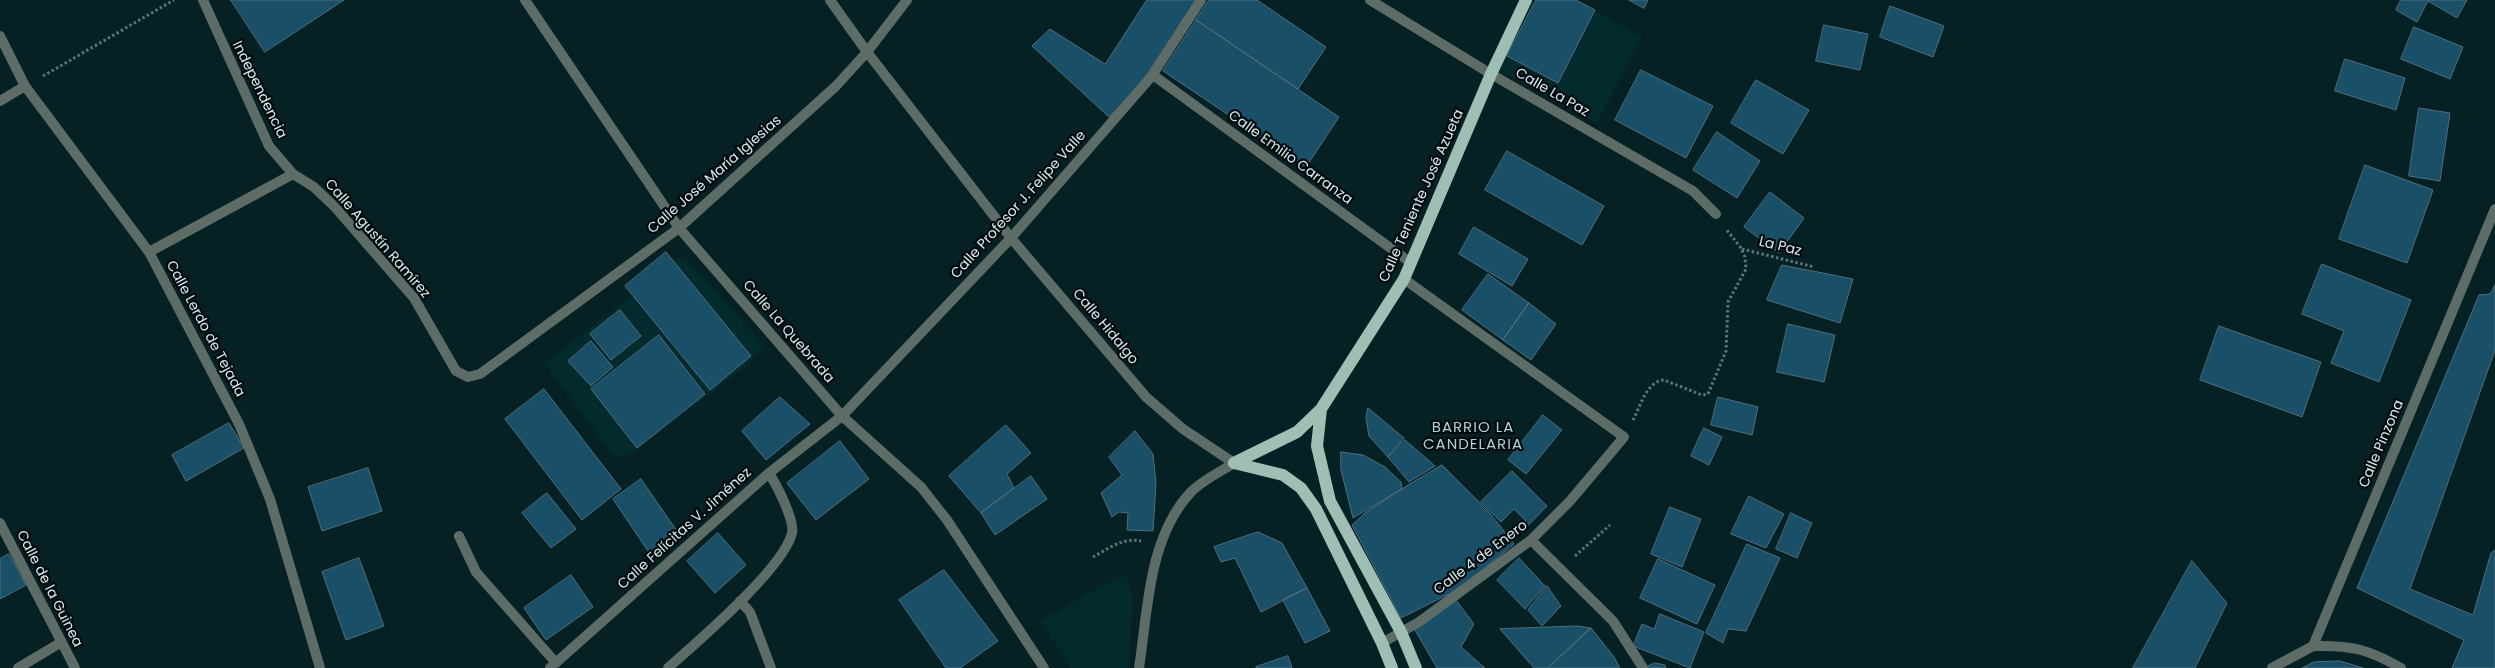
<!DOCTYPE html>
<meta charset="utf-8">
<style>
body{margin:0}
canvas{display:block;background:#052124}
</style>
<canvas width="2495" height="668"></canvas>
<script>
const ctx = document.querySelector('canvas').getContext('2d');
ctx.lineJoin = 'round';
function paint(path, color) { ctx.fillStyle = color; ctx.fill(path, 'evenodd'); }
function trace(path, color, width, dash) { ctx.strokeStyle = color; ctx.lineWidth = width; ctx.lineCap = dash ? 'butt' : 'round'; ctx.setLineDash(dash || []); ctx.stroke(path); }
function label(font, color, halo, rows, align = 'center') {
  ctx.font = font + ' Poppins,sans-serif'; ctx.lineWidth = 4.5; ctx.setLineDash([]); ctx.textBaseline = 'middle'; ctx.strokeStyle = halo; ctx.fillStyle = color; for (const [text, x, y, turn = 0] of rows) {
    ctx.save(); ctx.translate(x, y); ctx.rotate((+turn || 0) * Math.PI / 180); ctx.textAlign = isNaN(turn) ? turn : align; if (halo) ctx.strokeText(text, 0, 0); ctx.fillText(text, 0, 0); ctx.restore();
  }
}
paint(new Path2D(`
 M1536 0H1576L1642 37 1597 123 1499 71Z
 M683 255 764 345 745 367 675 421 633 452 614 457 545 364Z
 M1126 575 1133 598 1129 668H1071L1041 621 1097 588Z`), '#032b2e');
const building = new Path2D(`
 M231 0H344L265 52Z
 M1147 0H1199L1151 74 1109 117 1032 46 1050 29 1105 64Z
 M1209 0H1257L1326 47 1298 89 1196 20Z
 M1536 0H1576L1595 10 1558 83 1507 56Z
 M1629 0H1648L1644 8Z
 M2401 0H2467L2457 18 2428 1 2417 22 2396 10Z
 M1890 6 1944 26 1933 57 1880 37Z
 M1196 20 1339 117 1306 167 1163 71Z
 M1824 25 1868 34 1860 70 1816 61Z
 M2414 27 2463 47 2450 79 2401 59Z
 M2345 59 2405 78 2396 110 2335 91Z
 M1641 70 1713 106 1686 158 1615 120Z
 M1756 80 1809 110 1783 154 1731 123Z
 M2419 108 2450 113 2440 181 2409 176Z
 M1717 132 1760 161 1737 198 1693 170Z
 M1507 151 1604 206 1582 245 1485 190Z
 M2365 165 2433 190 2407 263 2339 239Z
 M1770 192 1804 218 1779 253 1744 227Z
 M1474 227 1528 259 1512 286 1459 254Z
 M666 252 751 356 710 390 625 286Z
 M2322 264 2411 300 2379 382 2331 363 2344 331 2302 314Z
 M1782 265 1853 279 1840 323 1767 300Z
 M1488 274 1529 303 1503 340 1462 310Z
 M2495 285V350L2410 589 2473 615 2491 553 2495 550V668H2452L2464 640 2357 588 2479 295 2490 294Z
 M1529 303 1556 324 1531 360 1503 340Z
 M620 310 641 336 611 360 590 334Z
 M1788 324 1835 335 1824 382 1777 372Z
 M2219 326 2321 362 2302 417 2200 380Z
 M659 335 705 394 637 448 591 389Z
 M591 341 613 367 591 386 568 361Z
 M544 389 621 489 582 520 505 419Z
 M780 397 810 424 766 460 742 431Z
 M1718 397 1758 407 1752 435 1711 425Z
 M1368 408 1404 438 1388 457 1369 436 1366 418Z
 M1543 415 1562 430 1526 474 1508 460Z
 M229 423 244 448 186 481 172 455Z
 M1006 425 1031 453 1007 474 1014 488 981 513 949 476Z
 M1704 428 1722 437 1709 465 1691 456Z
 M1135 431 1153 454 1156 483 1153 531 1127 530 1128 513 1119 512 1112 517 1101 493 1122 475 1109 457Z
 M1405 440 1435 466 1409 482 1388 457Z
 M840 441 869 479 816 520 787 483Z
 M1341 452 1363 455 1385 467 1401 482 1402 489 1353 518 1341 470Z
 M1442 465 1489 512 1514 544 1459 589 1401 618 1352 525 1365 513 1395 493Z
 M368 468 382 511 322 531 308 487Z
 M1512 471 1547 506 1515 539 1512 536 1526 521 1514 509 1501 522 1481 502Z
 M1031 476 1047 499 995 535 981 513Z
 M641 479 681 537 652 557 613 499Z
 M547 493 576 529 551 548 522 513Z
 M1749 496 1784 514 1766 548 1731 534Z
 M1670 507 1701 519 1682 567 1651 554Z
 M1791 513 1812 523 1797 558 1776 549Z
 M1258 532 1282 543 1307 588 1261 612 1235 558 1221 562 1214 547Z
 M718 533 746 565 715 593 687 561Z
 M1747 544 1780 558 1746 631 1728 629 1723 643 1706 633Z
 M9 554 26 585 0 599V559Z
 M359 558 384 626 346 640 322 572Z
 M1519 558 1545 586 1525 609 1497 580Z
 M1658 559 1715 585 1697 624 1640 598Z
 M2192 561 2227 603 2195 668H2133Z
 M944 570 998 641 960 668H946L899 600Z
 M571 575 593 607 546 640 524 608Z
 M1547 586 1561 606 1542 626 1528 610Z
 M1307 588 1330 631 1305 643 1283 600Z
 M1455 599 1474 624 1461 647 1485 668H1437L1415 630Z
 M1660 614 1704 632 1690 668 1633 646 1642 624 1654 629Z
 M1577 626 1591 628 1548 668H1534L1500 629Z
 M1591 628 1614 657 1620 668H1548Z
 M1288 656 1292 668H1256V667Z
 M2340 661 2363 668H2302L2314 662Z
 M1655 663 1665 665 1666 668 1646 667Z`);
paint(building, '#194f67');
trace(building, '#4f6d7d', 1);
trace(new Path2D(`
 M43 76 174 0
 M1742 249 1814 267
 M1633 420C1640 407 1647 381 1664 380L1702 395 1708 394 1726 351 1728 302 1746 269 1745 257 1741 248 1726 229
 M1575 556 1610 525
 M1093 557C1108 549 1123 537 1141 541`), '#5c7577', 3, [2.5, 2.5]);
trace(new Path2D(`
 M203 0 269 146 293 174 314 187 334 206 414 298 456 371 468 377 480 374 679 228 836 86 867 52 907 0
 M525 0 679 228 842 416 921 487 947 520 1044 668
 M830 0 867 52 1011 238 1146 397 1183 429 1234 463C1220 472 1201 481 1190 493 1148 539 1148 610 1139 668
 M1370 0 1491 74 1693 191 1716 214
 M1153 75 1411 263
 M0 101 25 86
 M149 252 293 174
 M0 523 75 668
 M459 536 476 572 556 663
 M1531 540 1613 621 1643 668
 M740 601 750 612 771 668
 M1382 643 1419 622 1531 540 1570 501 1624 437 1404 279
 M2313 646C2351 645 2368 649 2401 668
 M18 668 60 643
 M550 668 769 473 842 416 1011 238 1151 77 1201 0
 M668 668C697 642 784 568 792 533 795 520 776 484 769 473
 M2272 668 2313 646 2495 209`), '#5d6c67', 10);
trace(new Path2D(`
 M0 36 25 86 149 252 239 424 270 499 320 668`), '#5d6c67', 10);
trace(new Path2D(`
 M1321 409 1317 446 1330 501 1401 632 1416 668
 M1234 463 1297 432 1321 409 1404 279 1491 74 1526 0
 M1234 463 1283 475 1301 488 1316 509 1382 643 1392 668`), '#9fbeb4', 12);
label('14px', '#d7ebec', '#00090b', [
 ["Independencia",259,90,64],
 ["Calle La Paz",1552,93,30],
 ["Calle Emilio Carranza",1290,158,36],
 ["Calle José María Iglesias",715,175,-41],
 ["Calle Teniente José Azueta",1422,196,-66],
 ["Calle Profesor J. Felipe Valle",1019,205,-48],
 ["Calle Agustín Ramírez",377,239,49],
 ["La Paz",1780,247,14],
 ["Calle Hidalgo",1105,327,50],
 ["Calle Lerdo de Tejada",205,329,62],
 ["Calle La Quebrada",788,332,49],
 ["Calle Pinzona",2382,444,-67],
 ["Calle Felícitas V. Jiménez",685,529,-42],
 ["Calle 4 de Enero",1481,558,-37],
 ["Calle de la Guinea",49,589,63]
]);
ctx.letterSpacing = '1px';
label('15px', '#aad2d6', '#00090b', [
 ["BARRIO LA",1473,428],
 ["CANDELARIA",1473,445]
]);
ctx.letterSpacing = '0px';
</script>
